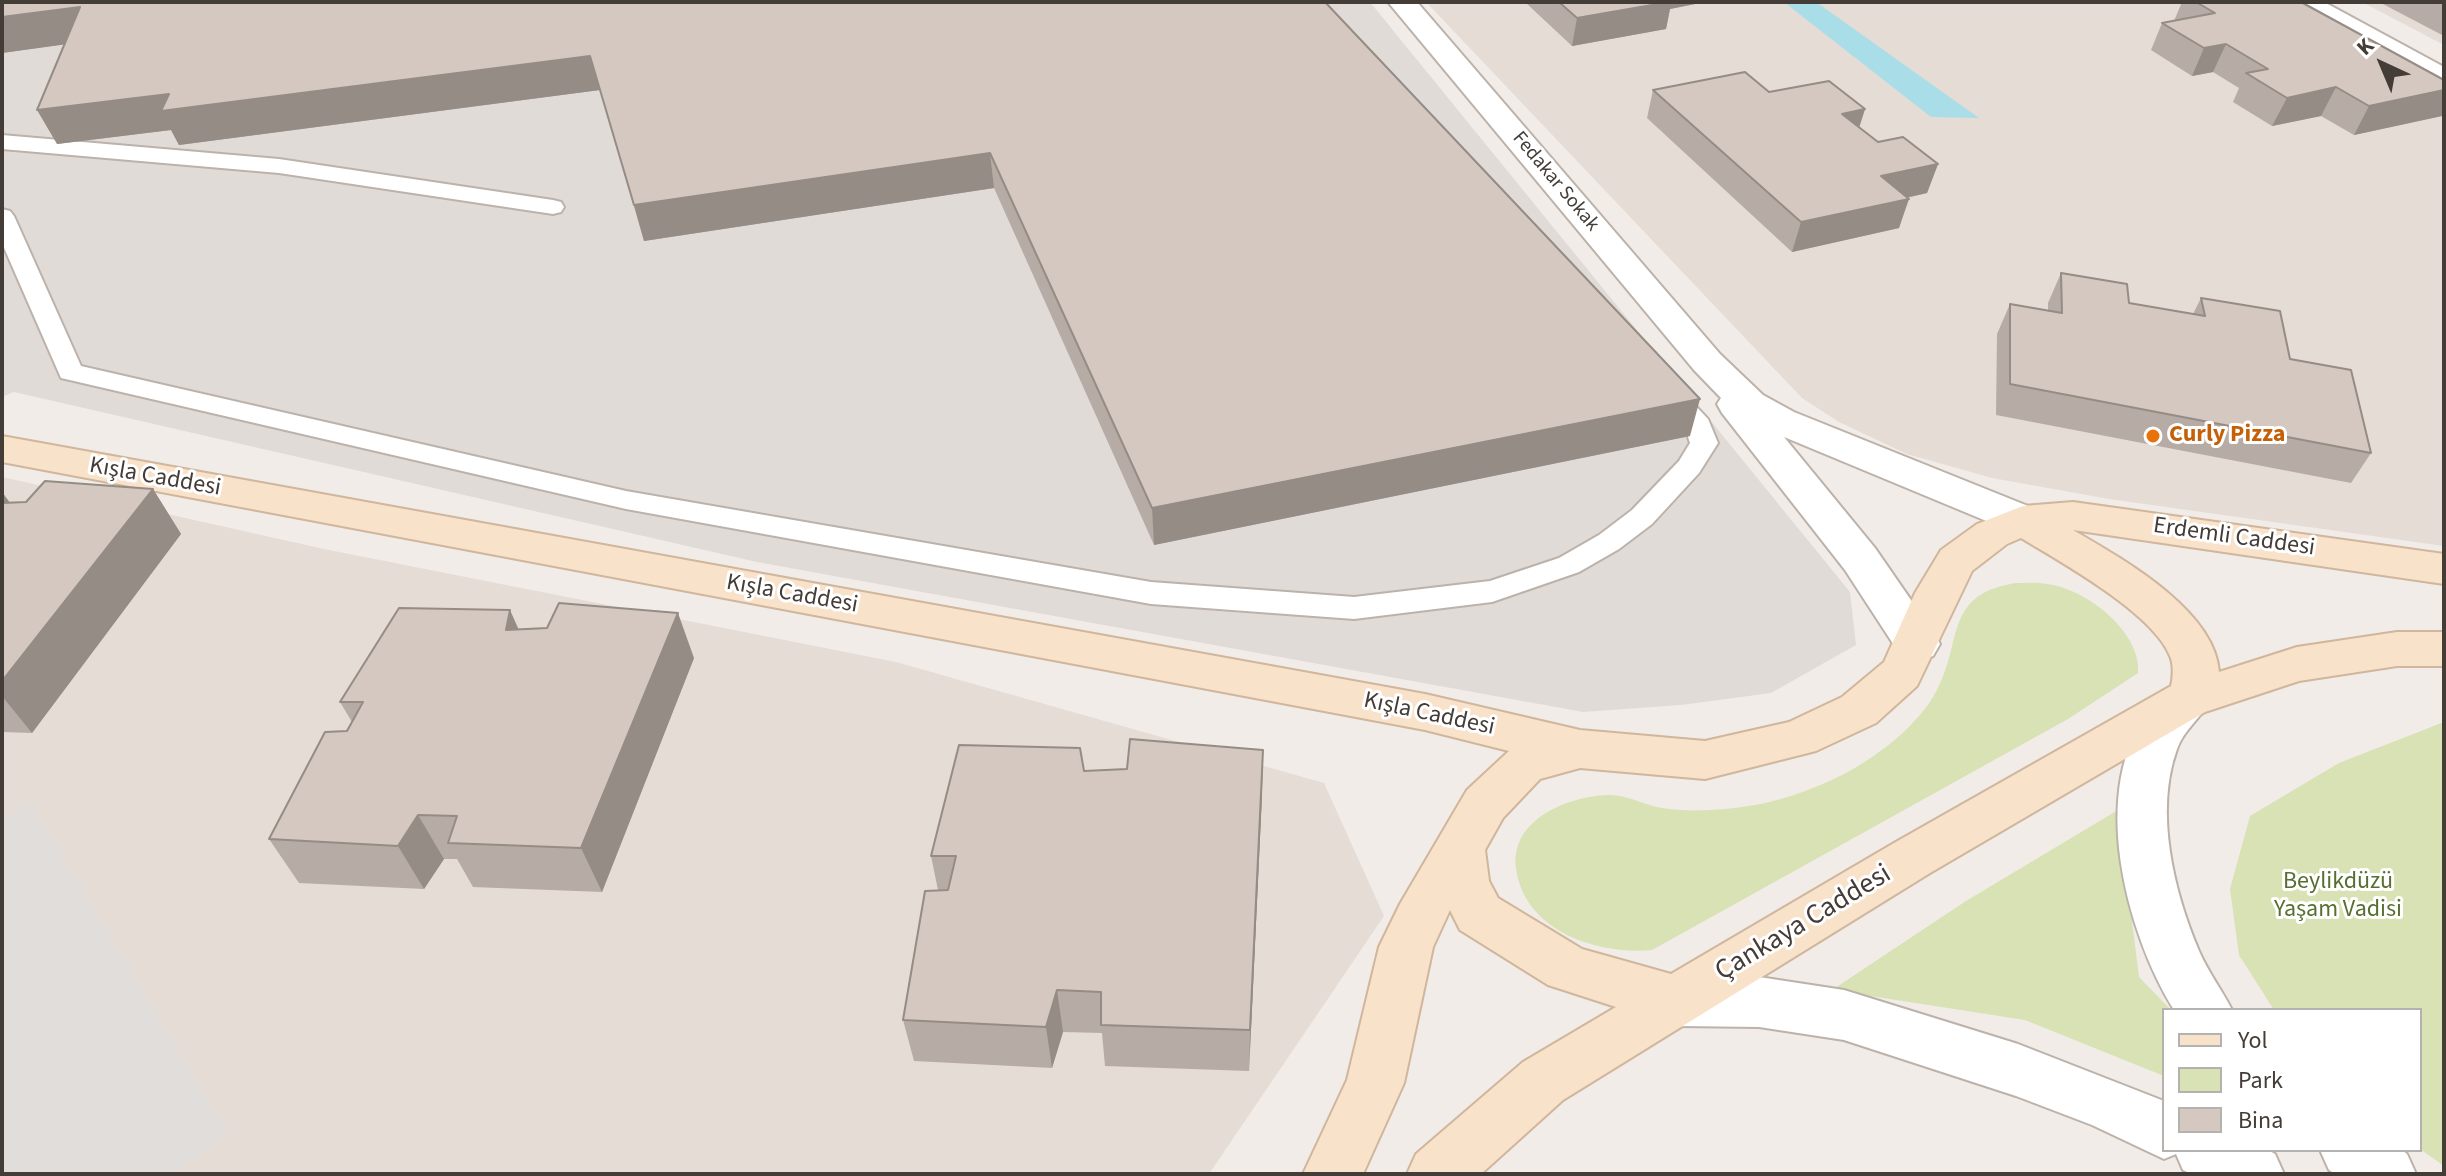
<!DOCTYPE html>
<meta charset="utf-8">
<style>
body{margin:0}
#map{position:relative;width:2446px;height:1176px;overflow:hidden;background:#f1ece7;font-family:"Source Sans 3",sans-serif}
canvas{display:block}
.frame{position:absolute;inset:0;border:4px solid #443c37;pointer-events:none}
.legend{position:absolute;left:2162px;top:1008px;width:260px;height:144px;box-sizing:border-box;background:#fff;border:2px solid #b4b1af;margin:0;padding:10px 14px;list-style:none;font-size:24px;color:#443c37}
.legend li{display:flex;align-items:center;gap:16px;height:40px}
.legend b{width:40px;border:2px solid #b4b1af}
.north{position:absolute;left:2342px;top:24px;width:80px;height:80px;-webkit-text-stroke:6px #fff;paint-order:stroke;rotate:316deg;font-size:22px;font-weight:700;line-height:32px;text-align:center;color:#443c37}
.north::after{content:'';display:block;margin:auto;width:28px;height:36px;background:#443c37;clip-path:polygon(50% 0,100% 100%,50% 72%,0 100%)}
</style>
<div id="map">
<canvas width="2446" height="1176"></canvas>
<div class="frame"></div>
<ul class="legend">
<li><b style="height:10px;background:#f9e2ca"></b>Yol</li>
<li><b style="height:22px;background:#d8e2b4"></b>Park</li>
<li><b style="height:22px;background:#d5c8c0"></b>Bina</li>
</ul>
<div class="north">K</div>
</div>
<script>
const ctx = document.querySelector('canvas').getContext('2d');
ctx.lineJoin = 'round';
function paint(path, color) { ctx.fillStyle = color; ctx.fill(path, 'evenodd'); }
function trace(path, color, width, dash) { ctx.strokeStyle = color; ctx.lineWidth = width; ctx.lineCap = dash ? 'butt' : 'round'; ctx.setLineDash(dash || []); ctx.stroke(path); }
function label(font, color, halo, rows, align = 'center') {
  ctx.font = font + ' "Source Sans 3",sans-serif'; ctx.lineWidth = 6; ctx.setLineDash([]); ctx.textBaseline = 'middle'; ctx.strokeStyle = halo; ctx.fillStyle = color; for (const [text, x, y, turn = 0] of rows) {
    ctx.save(); ctx.translate(x, y); ctx.rotate((+turn || 0) * Math.PI / 180); ctx.textAlign = isNaN(turn) ? turn : align; if (halo) ctx.strokeText(text, 0, 0); ctx.fillText(text, 0, 0); ctx.restore();
  }
}
paint(new Path2D(`
 M1426 2H2261L2444 103V546L2109 499 1992 478 1907 454 1839 422 1802 398Z
 M2362 2H2444V45Z
 M2 477 324 549 896 662 1324 783 1384 916 1209 1174H2Z`), '#e5dcd5');
paint(new Path2D(`
 M2 2H1370L1850 592 1856 645 1771 693 1681 705 1583 712 757 562 14 392 2 397Z`), '#e1dbd8');
paint(new Path2D(`
 M2016 583C2026 583 2037 582 2047 584 2085 588 2142 632 2138 673L2068 719 1652 950C1597 955 1524 931 1516 868 1510 819 1569 796 1609 795 1624 795 1642 803 1656 807 1681 812 1709 811 1735 808 1773 804 1810 791 1844 774 1878 756 1919 725 1937 690 1963 640 1944 594 2016 583Z
 M2444 722V1166L2420 1149V1010H2274L2239 955 2230 889 2250 816 2339 763Z
 M2118 810 2139 977 2171 1010H2164V1076L2025 1020 1832 990 1966 901Z`), '#d8e2b4');
paint(new Path2D(`
 M31 803 229 1136 172 1174H2V818Z`), '#e0dddb');
paint(new Path2D(`
 M1784 2H1816L1979 118 1931 117Z`), '#a9dde8');
const lane = new Path2D(`
 M2 135 279 159 553 200 561 202 564 207 561 212 553 214 279 173 2 149Z
 M2 209 10 211 14 216 81 366 626 491 1151 582 1354 597 1490 581 1559 558 1599 535 1632 510 1679 461 1690 443 1685 428 1655 392 1659 386H1677L1708 419 1718 443 1699 473 1652 524 1619 549 1579 572 1492 602 1354 619 1151 604 626 509 61 378 2 243Z`);
const street = new Path2D(`
 M1388 2H1417L1720 354 1763 395 1794 412 2038 510 2044 520 2038 530 2023 534 2008 530 1784 437 1875 548 1933 632 1940 644 1933 656 1917 661 1901 656 1845 570 1722 413 1717 404 1721 398 1694 370Z
 M2289 2H2324L2444 67V88L2433 85 2293 8Z
 M2188 681 2205 686 2212 699C2202 716 2183 731 2177 749 2154 812 2174 892 2199 951 2208 972 2222 990 2232 1010H2174C2126 933 2087 786 2151 710 2163 696 2170 687 2188 681Z
 M1678 976 1759 977 1844 990 2018 1044 2164 1101V1150H2268L2275 1154 2284 1174H2191L2183 1170 2176 1154 2164 1159 2092 1125 2016 1096 1844 1040 1759 1027 1678 1026 1658 1018 1650 1001 1658 984Z
 M2320 1150H2402L2407 1154 2416 1174H2335L2329 1170Z`);
const secondary = new Path2D(`
 M2 436 1425 694 1580 730 1705 741 1789 722 1842 697 1884 662 1915 593 1941 550 1977 524 2023 506 2073 502 2444 554V584L2073 530C2121 558 2215 610 2219 672L2297 647 2397 632H2444V666H2397L2299 681 2205 712 1930 873 1563 1100 1481 1174H1407L1416 1154 1523 1062 1616 1007 1548 985 1460 930 1450 910 1433 947 1404 1083 1363 1174H1303L1347 1080 1379 947 1400 904 1467 790 1509 751 1425 730 2 462ZM2021 538C2061 562 2153 613 2170 656 2174 665 2173 678 2171 686L1894 843 1671 974 1582 949 1498 898 1489 881 1485 850 1503 818 1540 779 1580 768 1705 779 1816 751 1876 723 1917 686 1972 571 2007 544Z`);
trace(lane, '#bcb2aa', 4);
trace(street, '#bcb2aa', 4);
trace(secondary, '#cfb69d', 4);
paint(lane, '#fff');
paint(street, '#fff');
paint(secondary, '#f9e2ca');
paint(new Path2D(`
 M2 2H1325L1690 436 1154 545 994 188 644 241 600 90 179 145 171 130 57 144 65 44 2 53Z
 M1525 2H1695V4L1670 9 1666 29 1572 46Z
 M2182 2H2301L2444 80V112L2442 116 2354 135 2321 116 2272 126 2233 102 2239 88 2213 72 2192 76 2151 50 2162 23 2174 21Z
 M2379 2H2444V36Z
 M1653 90 1769 92 1865 109 1859 128 1878 142 1938 164 1927 193 1907 198 1899 228 1792 252 1647 118Z
 M2061 273 2129 303 2193 314 2201 298 2290 359 2371 453 2351 483 1996 415 1997 334 2010 304 2048 311V303Z
 M153 489 181 534 32 733 2 732V492L10 503 26 502Z
 M519 629 694 658 602 892 473 887 457 859H444L424 889 299 883 269 839 352 722 340 702Z
 M1084 771 1262 795 1249 1071 1105 1066 1102 1033 1063 1032 1052 1068 914 1061 903 1020 938 890 931 856Z`), '#b7aca5');
paint(new Path2D(`
 M1648 2H1695V4L1670 9 1666 29 1572 46 1577 18Z
 M80 7 97 40 2 53V17Z
 M2226 44 2213 72 2192 76 2204 48Z
 M590 56 600 90 179 145 171 130 57 144 37 110 169 94Z
 M2336 87 2321 116 2272 126 2287 98Z
 M2444 90V112L2442 116 2354 135 2369 106Z
 M1865 109 1856 137 1842 114Z
 M990 153 994 188 644 241 634 205Z
 M1938 164 1927 193 1871 205 1881 176Z
 M1909 199 1899 228 1792 252 1801 222Z
 M1700 399 1690 436 1154 545 1152 508Z
 M153 489 181 534 32 733 2 696V681Z
 M2 492 31 532 2 521Z
 M510 610 530 655 506 630Z
 M678 613 694 658 602 892 581 848Z
 M1263 750 1262 795 1249 1071 1250 1030Z
 M418 815 444 859 424 889 398 846Z
 M1057 990 1063 1032 1052 1068 1046 1027Z`), '#958c86');
const building = new Path2D(`
 M2 2H1325L1700 399 1152 508 990 153 634 205 590 56 161 111 169 94 37 110 80 7 2 17Z
 M1559 2H1669L1577 18Z
 M2196 2H2301L2444 80V90L2369 106 2336 87 2287 98 2246 73 2268 69 2226 44 2204 48 2162 23 2215 13Z
 M1745 72 1769 92 1829 81 1865 109 1842 114 1878 142 1903 137 1938 164 1881 176 1909 199 1801 222 1653 90Z
 M2061 273 2127 284 2129 303 2205 316 2201 298 2280 311 2290 359 2351 370 2371 453 2010 384V304L2062 313Z
 M45 481 153 489 2 681V503L26 502Z
 M559 603 678 613 581 848 448 843 457 816 418 815 398 846 269 839 325 732 347 731 363 702H340L399 608 510 610 506 630 547 628Z
 M1130 739 1263 750 1250 1030 1101 1025V992L1057 990 1046 1027 903 1020 925 891 948 890 956 856H931L959 745 1080 748 1084 771 1127 769Z`);
paint(building, '#d5c8c0');
trace(building, '#958c86', 2);
for (const [x, y, r, color] of [
 [2153,436,8,"#e8710a"]
]) { const dot = new Path2D(); dot.arc(x, y, r, 0, 2 * Math.PI); ctx.fillStyle = color; ctx.fill(dot); trace(dot, '#fff', 3); }
label('20px', '#443c37', '#fff', [
 ["Fedakar Sokak",1555,182,50]
]);
label('bold 24px', '#c56008', '#fff', [
 ["Curly Pizza",2169,436]
], 'left');
label('24px', '#443c37', '#fff', [
 ["Kışla Caddesi",155,478,10],
 ["Erdemli Caddesi",2234,538,8],
 ["Kışla Caddesi",792,595,10],
 ["Kışla Caddesi",1429,715,12]
]);
label('24px', '#576f30', '#fff', [
 ["Beylikdüzü",2338,883],
 ["Yaşam Vadisi",2338,911]
]);
label('28px', '#443c37', '#fff', [
 ["Çankaya Caddesi",1804,924,-31]
]);
</script>
